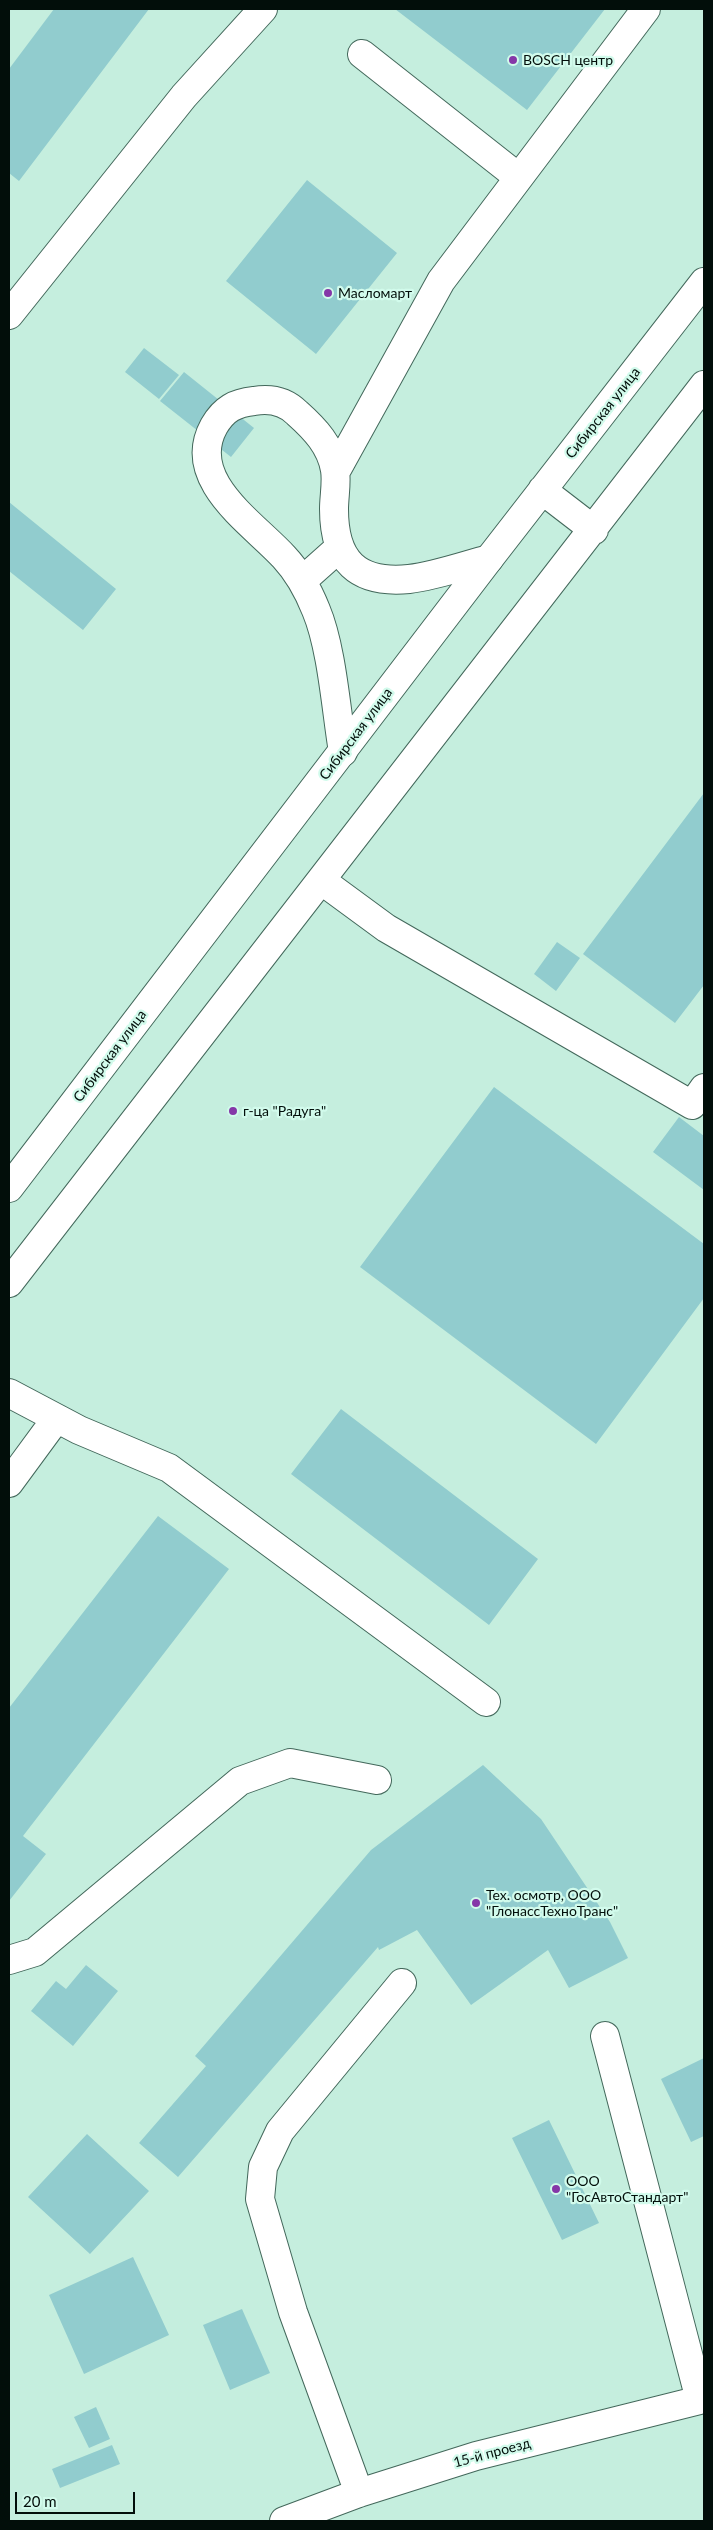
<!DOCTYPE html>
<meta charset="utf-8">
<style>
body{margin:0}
#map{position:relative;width:713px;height:2530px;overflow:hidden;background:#c5eede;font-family:Lato,sans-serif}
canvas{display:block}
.frame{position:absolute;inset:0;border:10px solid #020e0a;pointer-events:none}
.scale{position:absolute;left:15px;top:2492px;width:120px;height:22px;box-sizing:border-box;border:2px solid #020e0a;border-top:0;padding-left:6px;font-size:15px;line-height:18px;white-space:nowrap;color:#020e0a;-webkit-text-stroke:4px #d2fbec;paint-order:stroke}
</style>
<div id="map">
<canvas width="713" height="2530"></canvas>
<div class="frame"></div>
<div class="scale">20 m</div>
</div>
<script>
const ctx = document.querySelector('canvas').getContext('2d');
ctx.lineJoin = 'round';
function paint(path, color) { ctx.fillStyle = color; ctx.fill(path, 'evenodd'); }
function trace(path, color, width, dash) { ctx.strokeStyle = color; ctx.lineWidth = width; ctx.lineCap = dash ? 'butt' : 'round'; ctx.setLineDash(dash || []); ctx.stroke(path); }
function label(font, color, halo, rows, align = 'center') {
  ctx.font = font + ' Lato,sans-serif'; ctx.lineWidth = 4.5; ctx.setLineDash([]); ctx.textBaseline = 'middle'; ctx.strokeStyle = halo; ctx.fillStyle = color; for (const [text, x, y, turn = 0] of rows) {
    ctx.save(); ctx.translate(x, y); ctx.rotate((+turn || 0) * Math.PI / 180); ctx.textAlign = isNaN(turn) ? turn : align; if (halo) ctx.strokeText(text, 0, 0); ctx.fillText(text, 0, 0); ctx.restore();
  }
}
paint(new Path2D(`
 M54 9H149L19 181 9 173V69Z
 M395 9H605L527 110Z
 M307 180 397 253 316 354 226 281Z
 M144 348 179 375 159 399 125 372Z
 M184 372 254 428 231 457 160 401Z
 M9 502 116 589 83 630 9 571Z
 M704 793V985L675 1023 583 954Z
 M557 942 580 958 556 991 534 974Z
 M494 1087 704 1244V1298L596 1444 360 1267Z
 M679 1117 704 1136V1190L653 1152Z
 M341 1409 538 1559 489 1625 291 1474Z
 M158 1516 229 1569 23 1836 46 1854 9 1901V1708Z
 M483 1765 541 1819 610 1922 628 1958 569 1988 548 1950 471 2005 417 1930 379 1950 378 1947 178 2177 139 2143 206 2066 195 2056 371 1850Z
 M86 1965 118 1991 73 2046 31 2011 56 1981 66 1989Z
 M704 2058V2136L691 2142 661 2079Z
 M549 2120 599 2223 562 2240 512 2138Z
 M87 2134 149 2191 90 2254 28 2197Z
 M133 2257 169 2335 84 2374 49 2295Z
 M242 2309 270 2373 230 2390 203 2325Z
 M96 2407 110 2439 89 2448 74 2417Z
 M112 2445 120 2464 60 2488 52 2469Z`), '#91ccce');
const minor = new Path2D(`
 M362 54 518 177
 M9 315 184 96 263 9
 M336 471 441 281 646 9
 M303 580 340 547
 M343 752C336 710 332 648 316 610 308 590 298 572 284 557 253 523 184 480 214 426 224 409 235 403 254 401 271 398 285 401 297 413 315 429 331 446 335 470 337 482 334 497 334 509 334 561 357 584 409 579 435 576 463 566 489 559
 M322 881 386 928 692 1105 704 1088
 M9 1393 79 1430 169 1468 486 1702
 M9 1483 56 1419
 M9 1960 35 1952 240 1781 290 1763 377 1780
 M605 2036 700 2400
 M359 2493 293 2312 260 2199 263 2167 280 2131 402 1983
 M284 2521 359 2493 476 2456 704 2399`);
const major = new Path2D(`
 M542 490 594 530
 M9 1188 489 559 704 282
 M9 1283 704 385`);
trace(minor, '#43685b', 30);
trace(major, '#43685b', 30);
trace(minor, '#fff', 28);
trace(major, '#fff', 28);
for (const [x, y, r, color] of [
 [513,60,5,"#8537a8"],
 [328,293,5,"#8537a8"],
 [233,1111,5,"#8537a8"],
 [476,1903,5,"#8537a8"],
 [556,2189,5,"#8537a8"]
]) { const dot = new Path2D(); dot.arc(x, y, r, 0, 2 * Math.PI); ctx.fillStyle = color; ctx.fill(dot); trace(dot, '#d2fbec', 2); }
label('14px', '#020e0a', '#d2fbec', [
 ["BOSCH центр",523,60],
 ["Масломарт",338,293],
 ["г-ца \"Радуга\"",243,1111],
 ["Тех. осмотр, ООО",486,1895],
 ["\"ГлонассТехноТранс\"",486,1911],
 ["ООО",566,2181],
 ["\"ГосАвтоСтандарт\"",566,2197]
], 'left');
label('14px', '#020e0a', '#d2fbec', [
 ["Сибирская улица",603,413,-52],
 ["Сибирская улица",356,734,-53],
 ["Сибирская улица",110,1056,-53],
 ["15-й проезд",492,2453,-15]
]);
</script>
